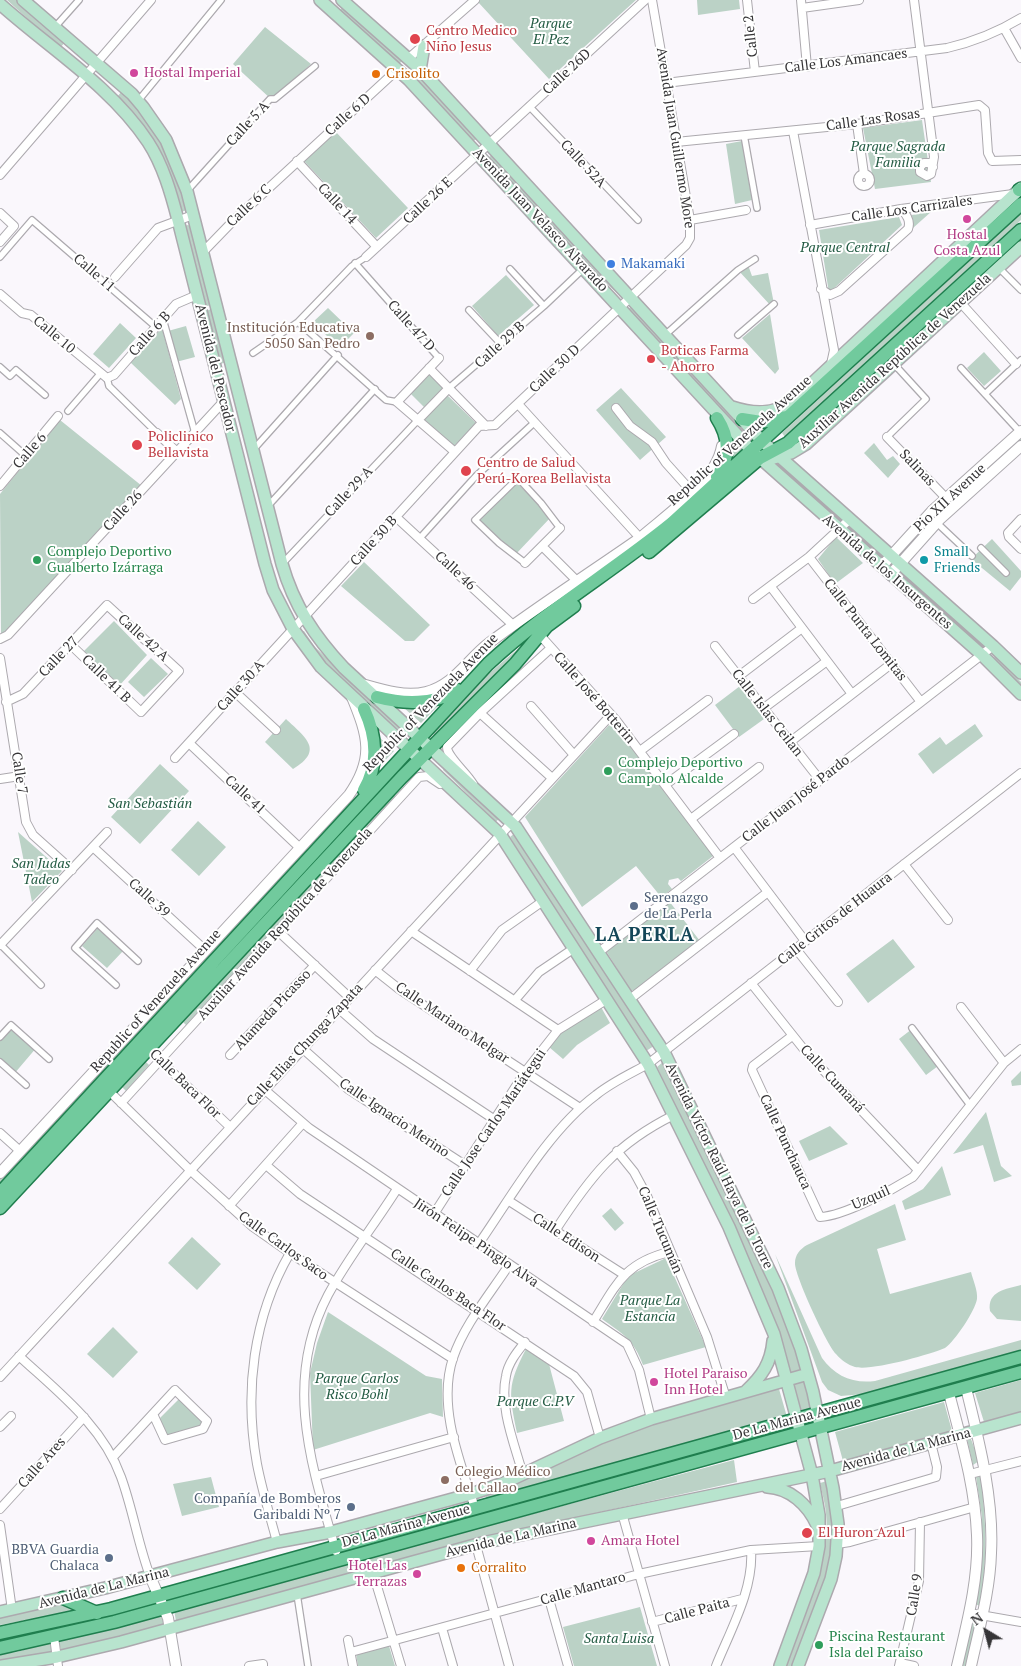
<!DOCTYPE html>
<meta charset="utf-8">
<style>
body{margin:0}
#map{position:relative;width:1021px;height:1666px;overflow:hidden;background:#faf7fc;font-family:"PT Serif",serif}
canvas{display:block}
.north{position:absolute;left:961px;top:1606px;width:50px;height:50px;-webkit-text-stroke:4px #fff;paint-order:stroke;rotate:323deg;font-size:14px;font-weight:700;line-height:20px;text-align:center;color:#363537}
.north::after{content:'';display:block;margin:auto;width:18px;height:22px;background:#363537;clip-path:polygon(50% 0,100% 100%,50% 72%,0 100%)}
</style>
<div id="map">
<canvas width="1021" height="1666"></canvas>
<div class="north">N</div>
</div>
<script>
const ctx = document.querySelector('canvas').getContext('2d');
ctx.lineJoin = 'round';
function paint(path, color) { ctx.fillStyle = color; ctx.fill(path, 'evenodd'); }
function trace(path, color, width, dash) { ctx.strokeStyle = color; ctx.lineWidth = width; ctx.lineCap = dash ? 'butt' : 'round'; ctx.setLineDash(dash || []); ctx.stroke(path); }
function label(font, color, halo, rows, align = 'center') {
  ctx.font = font + ' "PT Serif",serif'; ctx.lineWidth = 4; ctx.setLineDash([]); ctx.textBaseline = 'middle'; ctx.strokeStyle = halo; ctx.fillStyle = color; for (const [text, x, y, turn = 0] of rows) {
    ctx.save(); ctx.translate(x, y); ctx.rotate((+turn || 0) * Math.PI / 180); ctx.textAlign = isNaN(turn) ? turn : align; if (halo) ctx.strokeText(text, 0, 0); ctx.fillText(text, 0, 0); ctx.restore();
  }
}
paint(new Path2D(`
 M7 0H19L66 41 60 48Z
 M480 0H636L549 79 478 2Z
 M697 0H739L740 9 698 15Z
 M343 7 405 60 398 64 337 13Z
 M265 27 311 64 272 100 233 64Z
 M418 70 478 138 472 142 411 76Z
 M122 91C158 125 174 164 187 210L181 212C168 164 153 132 117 97Z
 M922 120 931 182 875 189 863 128Z
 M335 131 408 208 376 238 304 161Z
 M742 141 752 200 735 204 726 144Z
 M493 154 621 292 618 294 604 281 597 278 488 158Z
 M932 211 913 228 912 215Z
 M1021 213V220L785 437 782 433Z
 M899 217 902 225 829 293 819 230Z
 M188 225 190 226 211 305 204 307 184 226Z
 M748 265 752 276 768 273 774 304 771 306 738 270Z
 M506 275 534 305 498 336 472 306Z
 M632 307 755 440 748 443 626 310Z
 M328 308 354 333 339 348 313 322Z
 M212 309 226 362 218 365 205 311Z
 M770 314 779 369 775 374 742 338Z
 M120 323 136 338 109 368 93 354Z
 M186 326 195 357 176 362 168 331Z
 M162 328 181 399 175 405 130 362Z
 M984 352 1001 371 984 386 967 368Z
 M431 373 444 388 424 407 410 393Z
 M621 388 666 437 640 460 596 410Z
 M447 395 476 423 454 446 422 420Z
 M60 420 142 486 15 627 1 635 0 494Z
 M1021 434V443L900 558 896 554 911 537Z
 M731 435 745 449 729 464Z
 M874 443 887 460 893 456 900 464 888 478 864 453Z
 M787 468 886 557 881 562 780 474Z
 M517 483 551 517 515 555 479 520Z
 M836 537 863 563 835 584 818 559Z
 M992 539 1021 571V577L1010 591 971 559Z
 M364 562 430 625 414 641H405L341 586Z
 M902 572 982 644 983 648 979 647 897 576Z
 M114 621 147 655 119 686 84 651Z
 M301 631H304L315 647 404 730 405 733 402 736 327 668Z
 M526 642 435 736 430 731 473 687Z
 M996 657 1021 682V690L991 658Z
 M151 658 168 674 144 697 128 682Z
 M740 686 764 719 739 737 715 705Z
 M438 706 421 723 404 708Z
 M286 719C305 737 325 750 293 769L265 742Z
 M610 724 614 725 713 853V856L681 881 678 878 669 880 668 884 672 889 661 897 636 866 582 907 525 817Z
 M975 724 983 736 933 774 918 754 940 737 946 745Z
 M378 736 394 751 379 767Z
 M160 764 189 791 140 844 111 817Z
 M444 768 500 817 496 822 443 770Z
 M394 795 396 796 186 1025 183 1022Z
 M351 797 353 798 0 1183V1177Z
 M198 821 226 847 199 876 171 850Z
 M18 832 62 871 32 902Z
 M515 833 654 1046 646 1051 571 938 510 837Z
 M669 901 700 941 636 990 631 991 606 951Z
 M98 928 123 951 107 968 82 946Z
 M893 939 915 967 868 1003 846 974Z
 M601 1007 610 1023 577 1045 563 1059 549 1047 561 1033Z
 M12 1025 37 1047 14 1074 0 1061V1039Z
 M912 1029 938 1066 926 1075 899 1039Z
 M145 1061 149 1065 126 1091 122 1087Z
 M663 1062 771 1284 802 1371 791 1373 772 1315 727 1212 657 1067Z
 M1021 1071V1085L1012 1086 1011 1081Z
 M986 1112 1001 1166 1012 1176 994 1182 983 1145 953 1154Z
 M830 1126 848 1144 809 1161 799 1141Z
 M942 1166 951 1195 905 1210 902 1201 923 1189Z
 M895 1204 906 1240 877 1249 890 1294 971 1272C973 1280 978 1291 977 1299 975 1311 955 1341 945 1348 928 1355 872 1371 855 1367 848 1365 841 1360 836 1354 827 1345 794 1274 795 1263 795 1255 800 1249 807 1245Z
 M611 1208 624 1223 615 1231 602 1216Z
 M192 1237 221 1264 197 1290 168 1263Z
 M775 1254 822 1358C835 1376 853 1384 875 1381L1021 1340V1351L875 1393 841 1396 828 1390 822 1382Z
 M666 1258 706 1347 643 1365C634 1340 623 1334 602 1319L628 1276Z
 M1021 1285V1321L997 1319 990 1311C987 1291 1006 1289 1021 1285Z
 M328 1312 426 1376 442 1379 443 1417 430 1413 313 1450 310 1373 317 1343Z
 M113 1327 138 1352 113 1378 87 1354Z
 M526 1349 549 1364 564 1421 517 1433C509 1393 507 1386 526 1349Z
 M964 1379V1382L830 1419 829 1416Z
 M804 1380 806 1382 812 1409 799 1412 793 1385Z
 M1021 1380V1412L984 1422 975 1393Z
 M779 1389 787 1417 488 1501 485 1495 602 1442 649 1424Z
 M179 1399 203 1420 202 1426 166 1436 160 1418Z
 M944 1402 952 1431 843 1461 835 1432Z
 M967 1439H971L979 1461 973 1465Z
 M734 1460 737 1482 473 1540 176 1621 174 1610Z
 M981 1476C986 1521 988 1562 980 1606L975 1604 980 1560 982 1517 976 1477Z
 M211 1477 219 1507 182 1516 173 1484Z
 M827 1481 835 1531 831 1563 794 1666H785C802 1618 831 1565 826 1513 825 1503 822 1493 820 1483Z
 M62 1601 79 1610 0 1625V1614Z
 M152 1601 155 1608 19 1641 18 1634Z
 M640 1607 657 1666H574L563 1627Z
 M162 1614 164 1625 61 1652 59 1641Z
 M979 1622 967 1666H959L971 1623Z
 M52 1641 54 1654 0 1664V1654L17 1652Z
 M389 1646 395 1666H358L356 1653Z`), '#bbd2c6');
const pedestrian = new Path2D(`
 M55 27 79 0
 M138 101 221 0
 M529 106 638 220
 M744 135 757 208
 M187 191 270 99H275L315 66
 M0 257 32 220 156 327
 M355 263 439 358
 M998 267 1021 290
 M510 269 544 306
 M469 310 501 344
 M163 319 195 433
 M298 322 386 400 397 402
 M665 335 738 270 755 259
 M738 335 774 304
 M253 353 298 322 352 266 366 257
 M0 367 10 376 16 370 45 395
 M961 368 1020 432
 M107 378 109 386 157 433
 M449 388 544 306 584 268
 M985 394 1021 360
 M68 411 100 374
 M0 433 26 456
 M887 437 926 399 894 364
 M253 450 338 355
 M267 507 375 389
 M937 523 972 556
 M420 538 476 476 535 422
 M981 548 1006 573
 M525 563 499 543 475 520 518 478 541 503 560 528
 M282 564 417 421
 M1 945 41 985
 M116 985 75 948 97 923 138 961
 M912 1028 970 1105
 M0 1037 11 1025 49 1059
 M0 1062 26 1085
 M297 1594 308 1666`);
const minor = new Path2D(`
 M747 0 755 72
 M801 0 807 67
 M914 0 934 157 931 174 927 176 920 172V167L924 163H929L933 167
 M802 8 859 0
 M1004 28 1021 58
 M409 58 475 0
 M666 83 947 48C973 42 998 32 1021 18
 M857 124 864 174
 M793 131 834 350 831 364
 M676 142 857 124 979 105 985 110 988 153 992 161 1021 160
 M297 161 377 247
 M858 180a6 6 0 1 1 12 0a6 6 0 1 1-12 0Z
 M0 175 151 0
 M0 213 14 226 0 242
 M690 220 746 210
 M810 225 901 209 1013 194
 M203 252 233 221 398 69
 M366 257 645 0
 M115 277 158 228 193 215
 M821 289 830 295 839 291 908 229C911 221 907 215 901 209
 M0 294 22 313 31 315 107 378 114 375 176 304 197 295
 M960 302 1016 364
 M439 358 397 402 455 452
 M429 368 486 426
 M518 404 640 538
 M616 408 630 426 652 442 666 463 692 492
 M417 421 449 388
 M157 433 177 452
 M887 437 946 498
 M0 486 58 416
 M396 517 513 625
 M1021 519 1008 533 1009 537 1021 549
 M542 546 578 582
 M809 557 921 702
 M525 563 560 528
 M771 587 852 694
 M753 599 809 557 850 519
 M539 634 616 720 720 858
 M0 639 8 635 223 402
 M715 646 820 780
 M0 658 26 822 33 835 72 870
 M739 676 802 628
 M235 692 276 730
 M6 702 23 694 107 605 179 671 141 712 71 645
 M531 706 574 755
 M764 708 827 661
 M480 713 552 778
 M790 742 891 664
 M189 743 300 848
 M640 751 708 700
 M175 758 479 426 495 425 686 245 690 238V220L652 0
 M0 779 20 776
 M473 784C467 773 447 757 447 747L480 713 551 648
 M665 785 734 734
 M691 819 759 767
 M93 847 205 950
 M734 847 805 941
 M904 864 948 920
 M411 931 558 1030
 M279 932 349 997
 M0 945 107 832
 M796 949 838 1002
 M599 952 993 646
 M375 970 399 989 580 1108
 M470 971 502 930 543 901
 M751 983 806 1052 918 1170
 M630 999 768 892
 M515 1000 539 972 573 949
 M961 1007 1004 1063
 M339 1009 373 1039 495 1120
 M792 1036 753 1066 752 1070 820 1217C844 1216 892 1190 913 1177L1004 1063 1021 1049
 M147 1048 230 1127
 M302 1048 348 1089 465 1165
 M230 1055 315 965
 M265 1090 309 1128 627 1344 639 1370 651 1419
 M109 1091 190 1170 253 1227 290 1253 453 1359
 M121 1103 419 777 428 776 440 784
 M0 1133 20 1151
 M617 1151 634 1172 647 1196 707 1337 726 1398
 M266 1165 300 1194 574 1376 587 1392 600 1438
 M509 1201 623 1274
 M229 1206 303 1123
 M434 1214 525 1072 558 1030 606 1000
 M555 1231C590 1177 615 1144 674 1115
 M478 1245C512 1196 548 1131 596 1095 612 1082 630 1074 648 1064L1021 773
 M593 1322C616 1285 624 1263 669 1252
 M19 1356C58 1392 103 1426 121 1477 133 1510 138 1544 150 1576
 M0 1377 611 715
 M0 1427 11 1416
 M113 1457 175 1390 207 1421 203 1429 165 1440 153 1414
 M970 1474 1021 1461
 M523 1475C515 1445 499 1408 506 1376 508 1363 517 1352 525 1342
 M316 1476 454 1437
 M837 1506 936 1477 937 1467 931 1443
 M475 1508C460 1462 437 1406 453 1358 464 1325 490 1294 509 1265
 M0 1509 84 1417
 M622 1513 665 1666
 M0 1525 12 1610
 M277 1542C270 1516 262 1490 257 1464 244 1392 253 1317 290 1253
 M837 1544 850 1542 975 1507
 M476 1545 509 1666
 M336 1551C311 1464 283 1381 328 1295 348 1258 375 1224 397 1189
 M373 1573 401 1666
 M549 1599 568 1666
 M969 1613 1021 1622
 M652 1622 742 1599
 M442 1628 453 1666
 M54 1637 58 1666
 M348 1640 353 1666
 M351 1652 639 1574 751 1550 819 1546
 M900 1663 914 1666
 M249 1666 263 1664V1666
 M716 1666C730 1631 754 1589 751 1550
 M899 1666 919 1581 920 1522`);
const tertiary = new Path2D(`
 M881 567 932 511 1021 431
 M890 575 940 519 1021 446
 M362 684C383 690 405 697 426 692 454 685 467 660 489 643 538 606 590 573 640 538 666 515 716 482 722 446
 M0 1173 349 795C375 758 368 736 352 697
 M966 1388C979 1441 994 1499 991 1553 990 1591 979 1629 971 1666
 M949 1393C961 1440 975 1486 977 1535 979 1579 967 1623 957 1666
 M150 1576 168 1618 176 1666`);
const secondary = new Path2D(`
 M23 0 132 94 143 107 166 140 187 191 282 564C294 606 315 637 344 668L516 827 664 1052 778 1288 801 1349 813 1392 833 1488 838 1524 836 1556 831 1579 798 1666
 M320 0 409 80 751 450 982 655 1021 694
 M342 0 421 70 762 441 993 646 1021 673
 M0 4C49 48 111 86 148 142 163 165 171 193 178 220L265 564 273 590 293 629 321 667 500 834 648 1064 729 1227 774 1334 812 1475 819 1515V1546L814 1573 780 1666
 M420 70 424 46
 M732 407C753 414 773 415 792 402L1021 188
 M774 458 791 453 806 444 1021 247
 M746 1391C762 1376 771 1363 773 1341
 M767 1487C790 1488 808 1505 817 1525
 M0 1612 105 1588 277 1542 331 1532 471 1494 504 1483 600 1438 651 1419 808 1374
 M2 1666 57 1657 121 1642 482 1543 830 1471 1021 1418`);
const primary = new Path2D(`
 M1019 190 1021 189
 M717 418C730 438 730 456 717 477
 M742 419 761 422 787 417
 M649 552 760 458 788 443 1021 230
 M377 697C403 704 434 705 458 690
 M364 709C376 735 379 764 364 790
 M0 1193 488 664C545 611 612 572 672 523L1021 204
 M0 1208 402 777 515 664 547 626 574 606
 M63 1598 97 1613
 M0 1633 111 1609 1021 1357
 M0 1648 114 1622 1021 1372`);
trace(pedestrian, '#aca9ae', 8);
trace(minor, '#aca9ae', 10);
trace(tertiary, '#aca9ae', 12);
trace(secondary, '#aca9ae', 14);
trace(primary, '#1f7e4e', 15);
trace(pedestrian, '#fff', 5.5);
trace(minor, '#fff', 8);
trace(tertiary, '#fff', 10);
trace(secondary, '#b8e4ce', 11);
trace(primary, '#71ca9d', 12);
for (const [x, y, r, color] of [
 [415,39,6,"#e0444e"],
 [134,73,5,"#d1479c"],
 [376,74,5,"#e8710a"],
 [967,219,5,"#d1479c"],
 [611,264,5,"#3f7fe0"],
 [370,336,5,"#8d6e63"],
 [651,359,5,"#e0444e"],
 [137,445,6,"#e0444e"],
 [466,471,6,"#e0444e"],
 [37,560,5,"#2e9e5b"],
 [924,560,5,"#0f9aa8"],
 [608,771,5,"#2e9e5b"],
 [634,906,5,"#5c6f8a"],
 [654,1382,5,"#d1479c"],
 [445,1480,5,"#8d6e63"],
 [351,1507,5,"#5c6f8a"],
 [807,1533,6,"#e0444e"],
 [591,1541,5,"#d1479c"],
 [109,1558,5,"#5c6f8a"],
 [461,1568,5,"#e8710a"],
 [417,1574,5,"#d1479c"],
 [819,1645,5,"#2e9e5b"]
]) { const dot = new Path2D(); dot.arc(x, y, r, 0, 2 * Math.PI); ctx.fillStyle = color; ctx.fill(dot); trace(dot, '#fff', 2); }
label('italic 14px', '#235b43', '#fff', [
 ["Parque",551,24],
 ["El Pez",551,40],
 ["Parque Sagrada",898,147],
 ["Familia",898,163],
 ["Parque Central",845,248],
 ["San Sebastián",150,804],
 ["San Judas",41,864],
 ["Tadeo",41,880],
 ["Parque La",650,1301],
 ["Estancia",650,1317],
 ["Parque Carlos",357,1379],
 ["Risco Bohl",357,1395],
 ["Parque C.P.V",535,1402],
 ["Santa Luisa",619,1639]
]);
label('14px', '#be3a42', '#fff', [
 ["Centro Medico",426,31],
 ["Niño Jesus",426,47],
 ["Boticas Farma",661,351],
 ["- Ahorro",661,367],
 ["Policlinico",148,437],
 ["Bellavista",148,453],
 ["Centro de Salud",477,463],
 ["Perú-Korea Bellavista",477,479],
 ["El Huron Azul",818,1533]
], 'left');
label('14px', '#363537', '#fff', [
 ["Calle 2",751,36,-96],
 ["Calle Los Amancaes",846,61,-7],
 ["Calle 26D",567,72,-43],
 ["Calle 6 D",348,115,-42],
 ["Calle Las Rosas",873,120,-8],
 ["Calle 5 A",248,124,-47],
 ["Avenida Juan Guillermo More",675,138,81],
 ["Calle 52A",583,164,47],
 ["Calle 26 E",428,201,-43],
 ["Calle 14",337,204,47],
 ["Calle 6 C",249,206,-43],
 ["Calle Los Carrizales",912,209,-8],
 ["Avenida Juan Velasco Alvarado",540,220,47],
 ["Calle 11",94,273,41],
 ["Calle 47 D",411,326,48],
 ["Calle 6 B",150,334,-48],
 ["Calle 10",54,335,40],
 ["Calle 29 B",500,345,-42],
 ["Auxiliar Avenida República de Venezuela",895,361,-42],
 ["Avenida del Pescador",215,368,76],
 ["Calle 30 D",555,369,-43],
 ["Republic of Venezuela Avenue",740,441,-42],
 ["Calle 6",30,451,-49],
 ["Salinas",917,468,46],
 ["Calle 29 A",349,492,-47],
 ["Pio XII Avenue",950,498,-43],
 ["Calle 26",123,511,-47],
 ["Calle 30 B",374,541,-48],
 ["Calle 46",455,571,43],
 ["Avenida de los Insurgentes",887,572,41],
 ["Calle Punta Lomitas",865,630,52],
 ["Calle 42 A",143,638,42],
 ["Calle 27",59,657,-46],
 ["Calle 41 B",106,679,44],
 ["Calle 30 A",241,686,-48],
 ["Calle José Botterin",594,698,49],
 ["Republic of Venezuela Avenue",431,703,-46],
 ["Calle Islas Ceilan",767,713,52],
 ["Calle 7",19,773,81],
 ["Calle 41",245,795,43],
 ["Calle Juan José Pardo",796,799,-38],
 ["Calle 39",149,898,42],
 ["Calle Gritos de Huaura",835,919,-38],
 ["Auxiliar Avenida República de Venezuela",285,924,-48],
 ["Republic of Venezuela Avenue",156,1001,-48],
 ["Alameda Picasso",273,1010,-47],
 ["Calle Mariano Melgar",452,1023,34],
 ["Calle Elias Chunga Zapata",305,1045,-47],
 ["Calle Cumaná",832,1079,47],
 ["Calle Baca Flor",185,1084,44],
 ["Calle Ignacio Merino",394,1118,34],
 ["Calle Jose Carlos Mariátegui",494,1123,-56],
 ["Calle Punchauca",785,1142,65],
 ["Avenida Víctor Raúl Haya de la Torre",719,1166,64],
 ["Uzquil",871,1198,-24],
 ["Calle Tucumán",660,1230,67],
 ["Calle Edison",566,1238,33],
 ["Jirón Felipe Pinglo Alva",476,1243,34],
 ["Calle Carlos Saco",283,1246,36],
 ["Calle Carlos Baca Flor",448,1290,34],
 ["De La Marina Avenue",797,1419,-15],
 ["Avenida de La Marina",906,1450,-15],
 ["Calle Ares",42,1463,-48],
 ["De La Marina Avenue",406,1526,-15],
 ["Avenida de La Marina",511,1538,-13],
 ["Avenida de La Marina",104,1588,-14],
 ["Calle Mantaro",583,1589,-16],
 ["Calle 9",915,1595,-81],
 ["Calle Paita",697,1611,-15]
]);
label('14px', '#b23c85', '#fff', [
 ["Hostal Imperial",144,73],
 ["Hostal",967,235,"center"],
 ["Costa Azul",967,251,"center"],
 ["Hotel Paraiso",664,1374],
 ["Inn Hotel",664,1390],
 ["Amara Hotel",601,1541],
 ["Hotel Las",407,1566,"right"],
 ["Terrazas",407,1582,"right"]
], 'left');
label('14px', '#c56008', '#fff', [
 ["Crisolito",386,74],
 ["Corralito",471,1568]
], 'left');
label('14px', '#366cbe', '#fff', [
 ["Makamaki",621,264]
], 'left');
label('14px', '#785e54', '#fff', [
 ["Institución Educativa",360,328],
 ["5050 San Pedro",360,344],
 ["Colegio Médico",455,1472,"left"],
 ["del Callao",455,1488,"left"]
], 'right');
label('14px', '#27864d', '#fff', [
 ["Complejo Deportivo",47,552],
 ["Gualberto Izárraga",47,568],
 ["Complejo Deportivo",618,763],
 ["Campolo Alcalde",618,779],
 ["Piscina Restaurant",829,1637],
 ["Isla del Paraiso",829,1653]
], 'left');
label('14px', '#0d838f', '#fff', [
 ["Small",934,552],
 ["Friends",934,568]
], 'left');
label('14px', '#4e5e75', '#fff', [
 ["Serenazgo",644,898,"left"],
 ["de La Perla",644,914,"left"],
 ["Compañía de Bomberos",341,1499],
 ["Garibaldi Nº 7",341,1515],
 ["BBVA Guardia",99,1550],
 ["Chalaca",99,1566]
], 'right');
ctx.letterSpacing = '1px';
label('bold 19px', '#144758', '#fff', [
 ["LA PERLA",645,936]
]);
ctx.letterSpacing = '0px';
</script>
